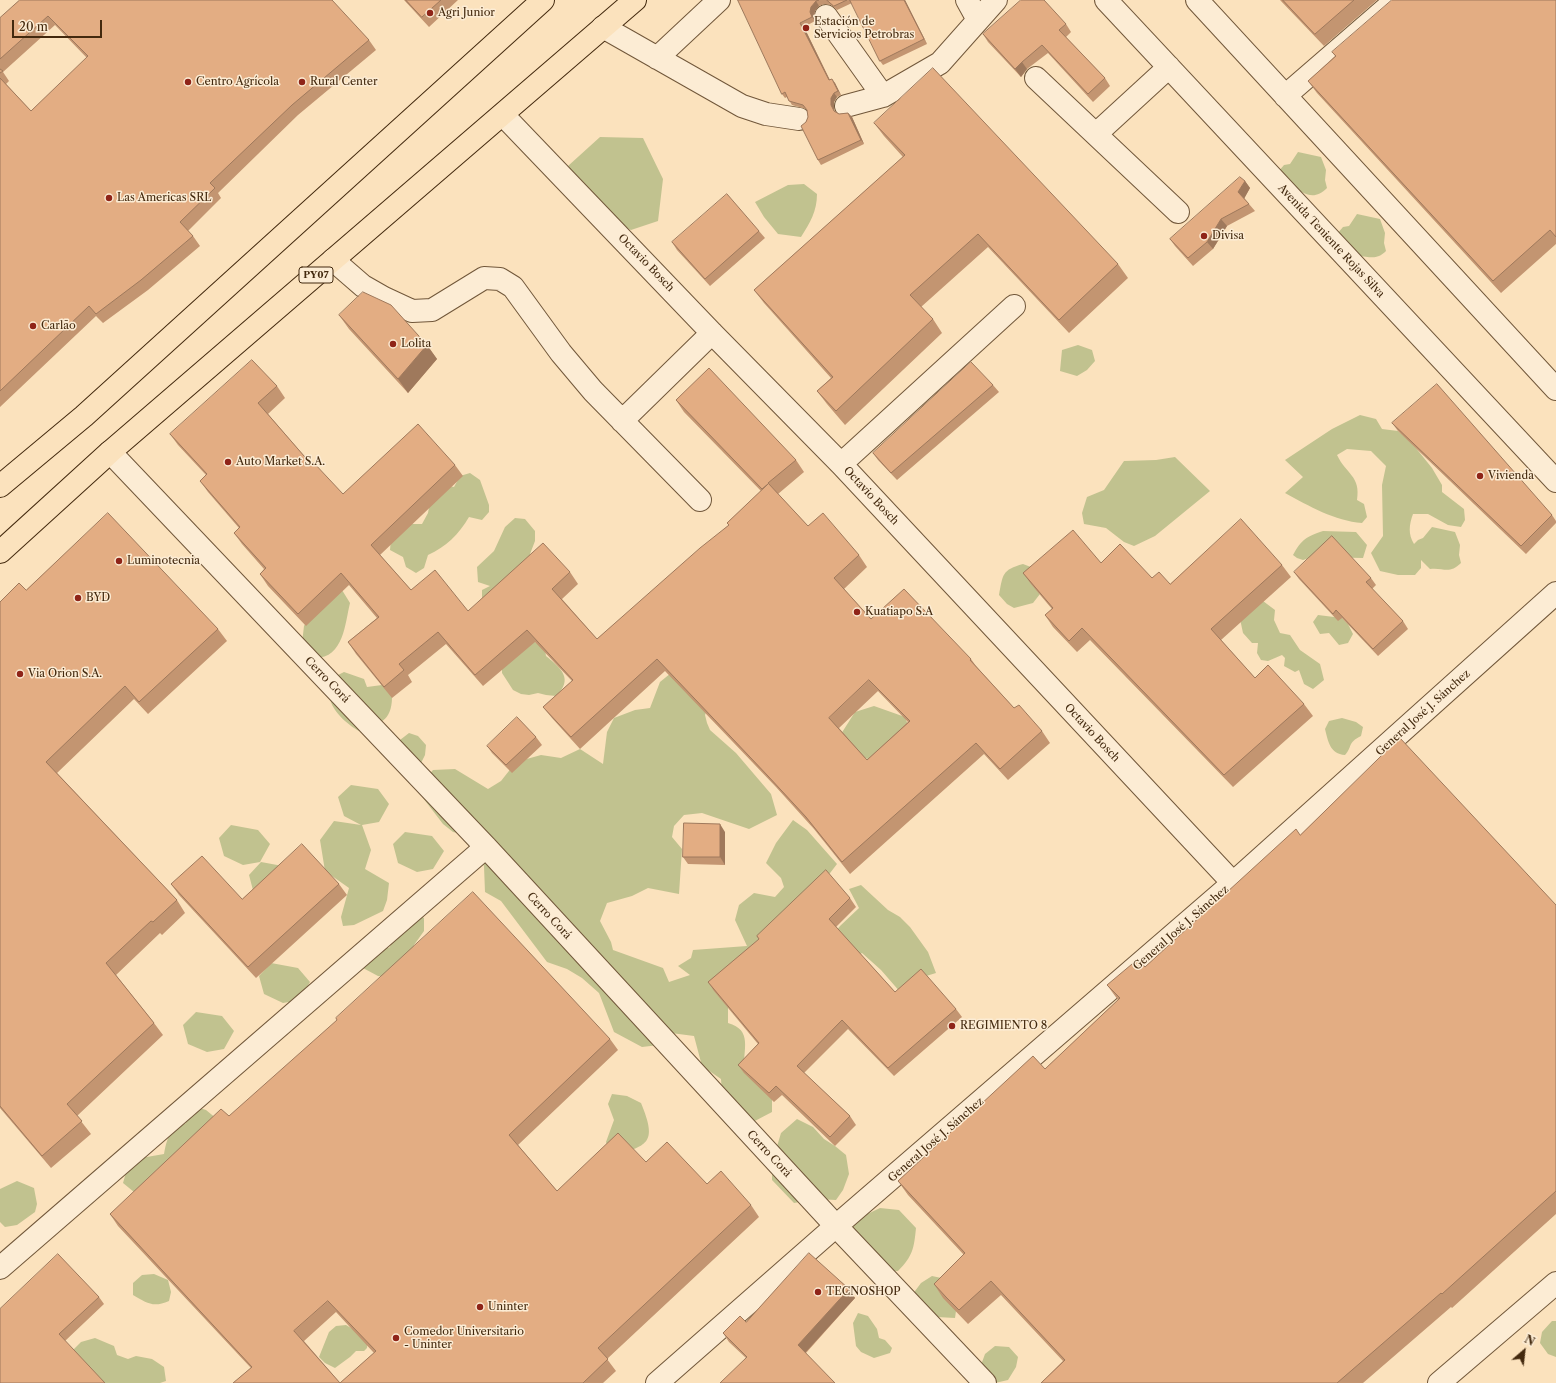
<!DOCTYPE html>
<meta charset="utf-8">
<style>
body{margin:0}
#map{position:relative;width:1556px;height:1383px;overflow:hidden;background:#fbe2bd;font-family:"Libre Caslon Text",serif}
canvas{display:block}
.north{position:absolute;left:1504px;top:1331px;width:40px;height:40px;-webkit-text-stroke:3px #fcecd4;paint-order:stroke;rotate:28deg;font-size:11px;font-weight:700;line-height:16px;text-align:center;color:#43290e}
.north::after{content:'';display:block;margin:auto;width:14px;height:18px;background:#43290e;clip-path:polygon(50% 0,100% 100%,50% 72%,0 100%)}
.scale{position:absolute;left:12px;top:20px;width:90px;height:18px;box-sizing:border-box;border:2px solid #43290e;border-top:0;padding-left:5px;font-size:12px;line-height:14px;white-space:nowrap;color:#43290e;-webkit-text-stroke:3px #fcecd4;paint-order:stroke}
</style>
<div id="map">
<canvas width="1556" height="1383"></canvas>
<div class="north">N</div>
<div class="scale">20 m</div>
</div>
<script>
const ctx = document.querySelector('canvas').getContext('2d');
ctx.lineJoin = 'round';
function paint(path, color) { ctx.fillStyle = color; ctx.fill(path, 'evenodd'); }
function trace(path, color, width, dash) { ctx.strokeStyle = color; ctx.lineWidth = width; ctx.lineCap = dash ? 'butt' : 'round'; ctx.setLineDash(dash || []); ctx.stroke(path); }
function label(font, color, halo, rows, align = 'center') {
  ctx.font = font + ' "Libre Caslon Text",serif'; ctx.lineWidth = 3; ctx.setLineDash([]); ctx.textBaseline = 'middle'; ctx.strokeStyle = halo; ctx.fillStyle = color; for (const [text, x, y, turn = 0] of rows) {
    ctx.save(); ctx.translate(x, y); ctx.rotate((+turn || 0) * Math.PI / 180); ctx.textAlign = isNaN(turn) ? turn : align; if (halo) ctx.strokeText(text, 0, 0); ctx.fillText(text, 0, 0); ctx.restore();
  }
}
paint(new Path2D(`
 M600 137 643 138 663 179 658 221 631 230 607 217 568 166Z
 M1298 152 1321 157 1326 170 1325 180 1327 188C1309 207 1292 184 1278 172L1284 165 1290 164Z
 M804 184 817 194C817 211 810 223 801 237L778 234 764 217 755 202 788 185Z
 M1357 214 1380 219 1385 233 1384 243 1386 251C1375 262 1368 255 1355 256L1337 234 1343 227 1349 226Z
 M1078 345 1092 350 1095 361 1087 370 1077 376 1060 371 1062 350Z
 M1360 415 1376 419 1382 429 1398 431 1411 442 1432 468 1442 485V492L1464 509 1465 520 1461 527 1448 525 1428 514H1413C1409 525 1408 534 1414 544L1418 540 1423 538 1432 527 1455 532 1460 545 1459 555 1461 563C1449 575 1443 567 1430 569L1421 560V568L1415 575H1398L1380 571 1371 553 1383 536 1382 485 1386 466 1371 451 1347 449 1337 455C1346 474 1361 476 1357 500L1364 504 1367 517 1362 523C1335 521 1309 506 1285 493L1303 477 1285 460 1332 429Z
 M1175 457 1210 491 1155 536 1134 546 1124 542 1106 528 1084 524 1082 513 1087 497 1104 490 1124 461 1156 460Z
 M470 473 480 480 489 505V512L482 520 469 517C459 534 446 547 428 555L424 568 416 573 406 567 403 557 390 550 391 539 406 524H422L428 513 431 496 449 486 454 487 460 476Z
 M515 518 525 519 535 531V541L530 554 537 562 488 604 482 599V590L490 586 478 582 477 567 494 551 505 527Z
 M1323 531 1356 532 1367 545 1363 558 1313 557 1303 560 1297 558 1293 555C1302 539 1306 537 1323 531Z
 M1023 564 1036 569 1040 594 1033 603 1014 608 1007 604 999 595C1003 574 1002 570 1023 564Z
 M342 590 350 603C345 623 344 658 315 658L302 643 304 626 309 616Z
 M1263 601 1275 610 1274 620 1280 633 1290 635 1300 650 1320 664 1324 680 1313 689 1304 684 1299 670 1295 672 1284 666 1285 658 1282 655 1268 661 1261 660 1257 653 1258 643H1252L1243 633 1240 619Z
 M1318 615 1342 618 1348 624 1353 634 1348 643 1339 645 1329 633 1320 634 1313 622Z
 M520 640 535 642 545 649 546 656C561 668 574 679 556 696L546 695 538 693 529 695 521 694 513 690 502 673V664Z
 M344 672 364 679 367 687 382 685 392 692C393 720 383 723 359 731 348 725 329 709 330 695 330 690 333 683 334 677Z
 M671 673 711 699 705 715 707 723 710 730 736 753 771 794 777 815 749 829 702 813 684 815 674 826 672 837 682 849 679 894 648 888 632 896 607 903 600 921 611 942 613 950 663 968 669 982 690 975 678 966 691 958 693 950 747 946 735 920 739 905 754 893 775 897 784 887 781 878 766 863 776 843 793 820 807 830 837 864 728 1006V1023C753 1030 743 1049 744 1070L772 1093V1112L751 1123 731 1129 724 1122 721 1079 702 1066 694 1036 671 1033 659 1045 642 1047 614 1032 599 993 582 978 567 969 547 962 501 901 485 892 484 866 467 835 453 832 443 824 423 798 418 787 433 770 455 769 488 789 501 781 516 762 541 755 561 758 580 749 603 764 607 732 614 718 635 710 650 708 660 682Z
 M874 706 905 717 911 733 883 764 859 756 841 734 855 712Z
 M1342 718 1356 722 1363 727 1361 736C1347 743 1353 746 1345 755 1330 754 1328 741 1325 729L1329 721Z
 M409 733 418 736 426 745 425 755 420 765 391 752 400 740Z
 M351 785 378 789 389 804 379 822 362 825 371 850 365 869 389 883 387 900 383 911 354 925 343 926 341 917 349 888 325 871 320 840 334 821 361 825 344 816 338 797Z
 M231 825 258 830 270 844 260 862 243 865 224 856 219 838Z
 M405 832 432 836 444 851 433 869 417 872 398 863 393 844Z
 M261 862 288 867 254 894 249 875Z
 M861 885 888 910 900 917 910 927 928 952 936 973 913 980 901 993 881 970 862 953 833 971 823 948 840 926 859 908 849 889Z
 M412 910 424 918V931L414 945 413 954 390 978 378 976 363 968 381 943 389 948Z
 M271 963 298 968 310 982 300 1000 283 1003 264 994 259 976Z
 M196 1012 222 1016 234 1031 224 1049 207 1052 188 1044 183 1025Z
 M612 1094 627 1096 641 1103C658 1144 648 1146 610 1156L606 1142 614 1120 608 1104Z
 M194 1106 206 1110 217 1119 134 1192 123 1183 127 1169 141 1158 164 1154C168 1134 169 1133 186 1123L185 1108Z
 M797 1119 813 1127 824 1139 835 1146 846 1155 849 1174 843 1190 836 1200 817 1199 794 1203 772 1180V1163L781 1133Z
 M17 1181 34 1188 37 1204 35 1212 17 1225 5 1227 0 1222V1189Z
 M880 1208 899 1210 916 1228C914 1248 913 1256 898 1271L871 1272 852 1229 857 1219Z
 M154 1274 168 1280 171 1292 169 1301C153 1308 147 1303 133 1295V1283L142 1275Z
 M932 1276 946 1279 956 1311 955 1318 937 1317 912 1295 921 1283Z
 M858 1313 868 1316 877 1329 879 1338 885 1340 892 1348 890 1353 874 1358 861 1352 856 1346 853 1323Z
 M1552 1321H1556V1357L1548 1354 1540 1343 1542 1332Z
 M346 1325 368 1338 367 1348 364 1351H356L350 1357 335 1368 325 1363 319 1357 329 1332 336 1326Z
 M95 1338 114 1346 117 1355 128 1359 136 1356 152 1359 164 1367 166 1381 160 1383H85L73 1350 81 1342Z
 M995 1346 1009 1347 1018 1357 1016 1367 1008 1380 995 1383 981 1365 985 1354Z`), '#c1c28f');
const minor = new Path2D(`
 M967 0 978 20
 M1106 0 1556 481
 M1197 0 1556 389
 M826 16 883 96
 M603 27 742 106 766 114 799 119
 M657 58 719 0
 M1036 78 1178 212
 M1285 96 1396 0
 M846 106 883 96 940 63 996 0
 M503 115 712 333 841 464 1233 883
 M1096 134 1169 67
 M333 260 363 286 384 298 412 311 432 310 484 278 500 279 513 287 561 353 593 391 700 500
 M622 421 712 333
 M110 452 486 847 836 1226 985 1383
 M841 464 1014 306
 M0 1268 486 847
 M657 1383 836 1226 1233 883 1556 593
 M1439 1383 1556 1283`);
const highway = new Path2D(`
 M0 486 84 416 543 0
 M0 552 110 452 635 0`);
trace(minor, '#71573a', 24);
trace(highway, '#43290e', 24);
trace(minor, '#fcecd4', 22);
trace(highway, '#fbe2bd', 22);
paint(new Path2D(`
 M20 0 369 40 376 50 298 115 218 193 221 198 188 231 193 236 200 246 148 290 103 323 96 316 0 407V18ZM55 25 87 58 31 111 6 84 9 81 3 72Z
 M404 0H458L429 27Z
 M738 0H905L927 44 883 65 880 61 852 3 837 10 831 5 824 4 819 6 815 11 814 17 815 21 804 27 830 80 835 83 841 95 837 97 834 102V110L835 111 839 114 848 113 852 117 864 144 821 165 818 160 806 122 808 117 807 110 806 109 792 105 787 97 785 98 782 94Z
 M1280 0H1377L1324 46Z
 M1556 0V244L1501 293 1317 93 1308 81 1335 56 1332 52Z
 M1066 24 1071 32 1066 37 1105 78 1110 86 1093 102 1048 53 1027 69 1021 77 988 42 983 34Z
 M874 123 1118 264 1128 278 1069 333 988 247 921 307 933 319 942 333 845 425 827 404 817 391 831 378 764 303 754 290 903 157 884 136Z
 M1245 181 1250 188 1244 198 1249 204 1255 211 1227 226 1213 249 1193 266 1175 246 1170 239Z
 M759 231 765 238 710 286 677 250 672 242Z
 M339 315 427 345 437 359 408 393 349 329Z
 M993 385 999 392 897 480 878 460 873 453Z
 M277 386 285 398 268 414 311 464 343 494 455 465 463 476 380 555 411 590 468 611 570 572 578 584 562 599 597 639 729 525 727 523 761 491 684 412 676 400 796 460 804 472 778 494 808 526 859 555 867 567 844 589 871 619 971 659 976 666 1014 708 1042 731 1050 743 1008 780 984 754 850 874 814 829 776 787 665 671 580 749 552 718 543 707 572 681 535 642 483 686 446 644 408 675 412 682 392 698 356 654 348 642 377 618 349 585 306 626 268 586 260 574 264 569 242 544 234 533 239 528 208 492 200 481 206 475 178 445 170 434ZM878 691 908 722 867 760 839 728Z
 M1392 423 1552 515 1556 521V523L1526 554 1398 431Z
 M1101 563 1170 584 1282 565 1291 577 1221 640 1255 678 1304 704 1313 716 1233 787 1090 640 1077 652 1053 627 1045 615 1052 609 1031 584 1023 573Z
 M1294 572 1371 578 1376 585 1372 589 1403 621 1408 629 1378 656 1342 618 1338 621 1299 579Z
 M26 590 218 629 227 641 148 714 134 699 57 773 177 900 185 913 162 935 160 933 116 975 154 1023 163 1035 77 1116 91 1134 51 1168 0 1108V602Z
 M536 737 542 745 512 773 492 753 487 746Z
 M725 832V865L688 864 683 857Z
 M1300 835 1556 905V1214L1452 1308 1451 1307 1363 1383H1041L1063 1361 1001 1295 968 1324 943 1298 934 1284 964 1255 908 1195 898 1181 1045 1069 1118 1000 1107 985 1145 967Z
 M171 884 242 899 339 884 347 895 256 978 179 895Z
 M850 898 856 907 836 927 895 992 956 1009 962 1017 894 1076 848 1029 804 1073 850 1116 856 1125 835 1146 782 1095 774 1102 744 1073 738 1065 758 1044 714 991 708 982 759 940 757 936Z
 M610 1039 618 1050 518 1145 557 1191 646 1162 707 1184 751 1205 759 1217 607 1359 616 1371 603 1383H233L251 1368 118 1226 110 1214 229 1116ZM336 1312 374 1353 340 1383 304 1341Z
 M849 1289 855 1298 806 1353 746 1358 729 1342 723 1333 746 1322Z
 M99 1297 104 1304 65 1341 0 1383Z`), '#c39571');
paint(new Path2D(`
 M904 0H905L927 44 924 39Z
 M816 1 819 6 815 11 814 17 815 21 812 17 810 12 811 7Z
 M800 23 804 27 832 85 829 80Z
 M1022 62 1027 69 1021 77 1015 69Z
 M832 79 835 83 841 95 838 91Z
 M834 93 837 97 834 102V110L831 105V98Z
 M848 113 852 117 864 144 861 140Z
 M1245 181 1250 188 1244 199 1238 192Z
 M1221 219 1227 226 1213 249 1207 242Z
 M427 345 437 359 408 393 398 379Z
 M720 824 725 832V865L720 857Z
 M849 1289 855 1298 804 1354 798 1345Z`), '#9f795c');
const building = new Path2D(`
 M20 0H332L369 40 292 105 210 183 215 188 180 222 193 236 141 280 96 314 89 306 0 391V78L31 111 88 56 48 16 0 59V18Z
 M406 0H441L422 17Z
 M738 0H819L816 1 811 7 810 12 812 17 800 23 829 80 832 79 838 91 834 93 831 98V105L834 111 839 114 848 113 861 140 818 160 801 126 806 122 808 117 807 110 803 105 789 101 785 92 782 94Z
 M827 0H847L834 6Z
 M850 0H904L924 39 880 61Z
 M1021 0H1044L1066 24 1059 30 1105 78 1088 94 1042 45 1022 62 1015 69 983 34Z
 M1283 0H1354L1315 34Z
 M1392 0H1556V237L1550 230 1493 281 1308 81 1336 56 1332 52Z
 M933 68 1118 264 1059 320 978 234 910 295 933 319 836 411 817 391 833 377 754 290 905 155 874 123Z
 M0 69 3 71 0 73Z
 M1240 177 1245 181 1238 192 1249 204 1221 219 1207 242 1188 258 1170 239Z
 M727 194 759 231 705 279 672 242Z
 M363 292 391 305 427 345 398 379 339 315Z
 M252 360 277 386 258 403 311 464 313 462 343 494 418 424 455 465 371 545 411 590 435 570 468 611 543 543 570 572 552 589 597 639 700 548 729 525 727 523 768 484 762 489 676 400 709 368 796 460 768 483 808 526 823 513 859 555 834 578 871 619 904 589 971 659 970 660 1014 708 1019 705 1042 731 1000 769 976 743 842 862 806 817 768 776 657 659 571 737 543 707 573 680 527 630 475 675 438 632 399 664 404 670 384 687 348 642 379 617 341 573 298 614 260 574 266 568 234 533 240 527 200 481 207 474 170 434ZM869 680 910 721 867 760 829 718Z
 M971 362 993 385 891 473 873 453Z
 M1437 384 1552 515 1521 546 1392 423Z
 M108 513 218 629 139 702 125 686 46 762 177 900 153 922 151 921 106 963 154 1023 67 1104 82 1121 42 1156 0 1106V602L19 583 26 590Z
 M1241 519 1282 565 1211 629 1255 678 1268 665 1304 704 1224 775 1082 628 1069 641 1045 615 1053 608 1023 573 1073 530 1101 563 1120 544 1152 578 1159 572 1170 584Z
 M1332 536 1371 578 1366 582 1403 621 1373 649 1336 610 1333 614 1294 572Z
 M517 717 536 737 506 765 487 746Z
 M1400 738 1556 905V1191L1442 1294 1441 1293 1337 1383H1041L1065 1360 991 1281 959 1310 946 1297 934 1284 965 1253 898 1181 1033 1056 1045 1069 1120 998 1107 985 1138 959 1145 967 1296 829 1300 835Z
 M684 823 720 824V857H683Z
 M302 844 339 884 248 967 171 884 202 856 242 899Z
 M826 870 850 898 829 919 895 992 921 969 956 1009 888 1068 842 1020 797 1066 850 1116 830 1137 776 1086 769 1093 738 1065 759 1043 708 982 759 939 757 936Z
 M473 892 610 1039 509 1135 557 1191 618 1133 646 1162 667 1142 707 1184 721 1171 751 1205 598 1348 608 1359 583 1383H233L252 1367 110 1214 221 1109 229 1116 337 1020 336 1018ZM328 1301 376 1351 340 1383 294 1331Z
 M809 1253 849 1289 798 1345 835 1383H720L747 1357 723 1333 740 1316 746 1322Z
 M58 1254 99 1297 59 1334 105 1383H0V1309Z`);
paint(building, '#e3ad83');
trace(building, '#9f795c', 1);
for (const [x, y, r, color] of [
 [430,13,4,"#8f2418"],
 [806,28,4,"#8f2418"],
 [188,82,4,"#8f2418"],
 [302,82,4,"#8f2418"],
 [109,198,4,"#8f2418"],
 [1204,236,4,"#8f2418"],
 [33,326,4,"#8f2418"],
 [393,344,4,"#8f2418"],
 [228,462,4,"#8f2418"],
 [1480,476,4,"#8f2418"],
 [119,561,4,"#8f2418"],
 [78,598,4,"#8f2418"],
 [857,612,4,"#8f2418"],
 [20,674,4,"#8f2418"],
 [952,1026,4,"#8f2418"],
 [818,1292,4,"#8f2418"],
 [480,1307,4,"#8f2418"],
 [396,1338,4,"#8f2418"]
]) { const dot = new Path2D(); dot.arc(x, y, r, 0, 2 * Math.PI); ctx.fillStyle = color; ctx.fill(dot); trace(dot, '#fcecd4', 1.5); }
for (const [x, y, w] of [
 [316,275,34]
]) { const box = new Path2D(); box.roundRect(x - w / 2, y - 8, w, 16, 3); ctx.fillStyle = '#fcecd4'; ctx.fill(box); trace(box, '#43290e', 1); }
label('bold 10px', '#43290e', null, [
 ["PY07",316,275]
]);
label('11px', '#43290e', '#fcecd4', [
 ["Agri Junior",438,13],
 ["Estación de",814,22],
 ["Servicios Petrobras",814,35],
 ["Centro Agrícola",196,82],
 ["Rural Center",310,82],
 ["Las Americas SRL",117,198],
 ["Divisa",1212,236],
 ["Carlāo",41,326],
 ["Lolita",401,344],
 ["Auto Market S.A.",236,462],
 ["Vivienda",1488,476],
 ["Luminotecnia",127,561],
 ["BYD",86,598],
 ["Kuatiapo S.A",865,612],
 ["Via Orion S.A.",28,674],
 ["REGIMIENTO 8",960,1026],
 ["TECNOSHOP",826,1292],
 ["Uninter",488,1307],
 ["Comedor Universitario",404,1332],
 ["- Uninter",404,1345]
], 'left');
label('11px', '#43290e', '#fcecd4', [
 ["Avenida Teniente Rojas Silva",1331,241,47],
 ["Octavio Bosch",646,263,46],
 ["Octavio Bosch",871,496,47],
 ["Cerro Corá",327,680,46],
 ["General José J. Sánchez",1423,713,-42],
 ["Octavio Bosch",1092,733,47],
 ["Cerro Corá",549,916,47],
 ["General José J. Sánchez",1181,928,-41],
 ["General José J. Sánchez",936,1140,-41],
 ["Cerro Corá",769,1154,47]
]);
</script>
